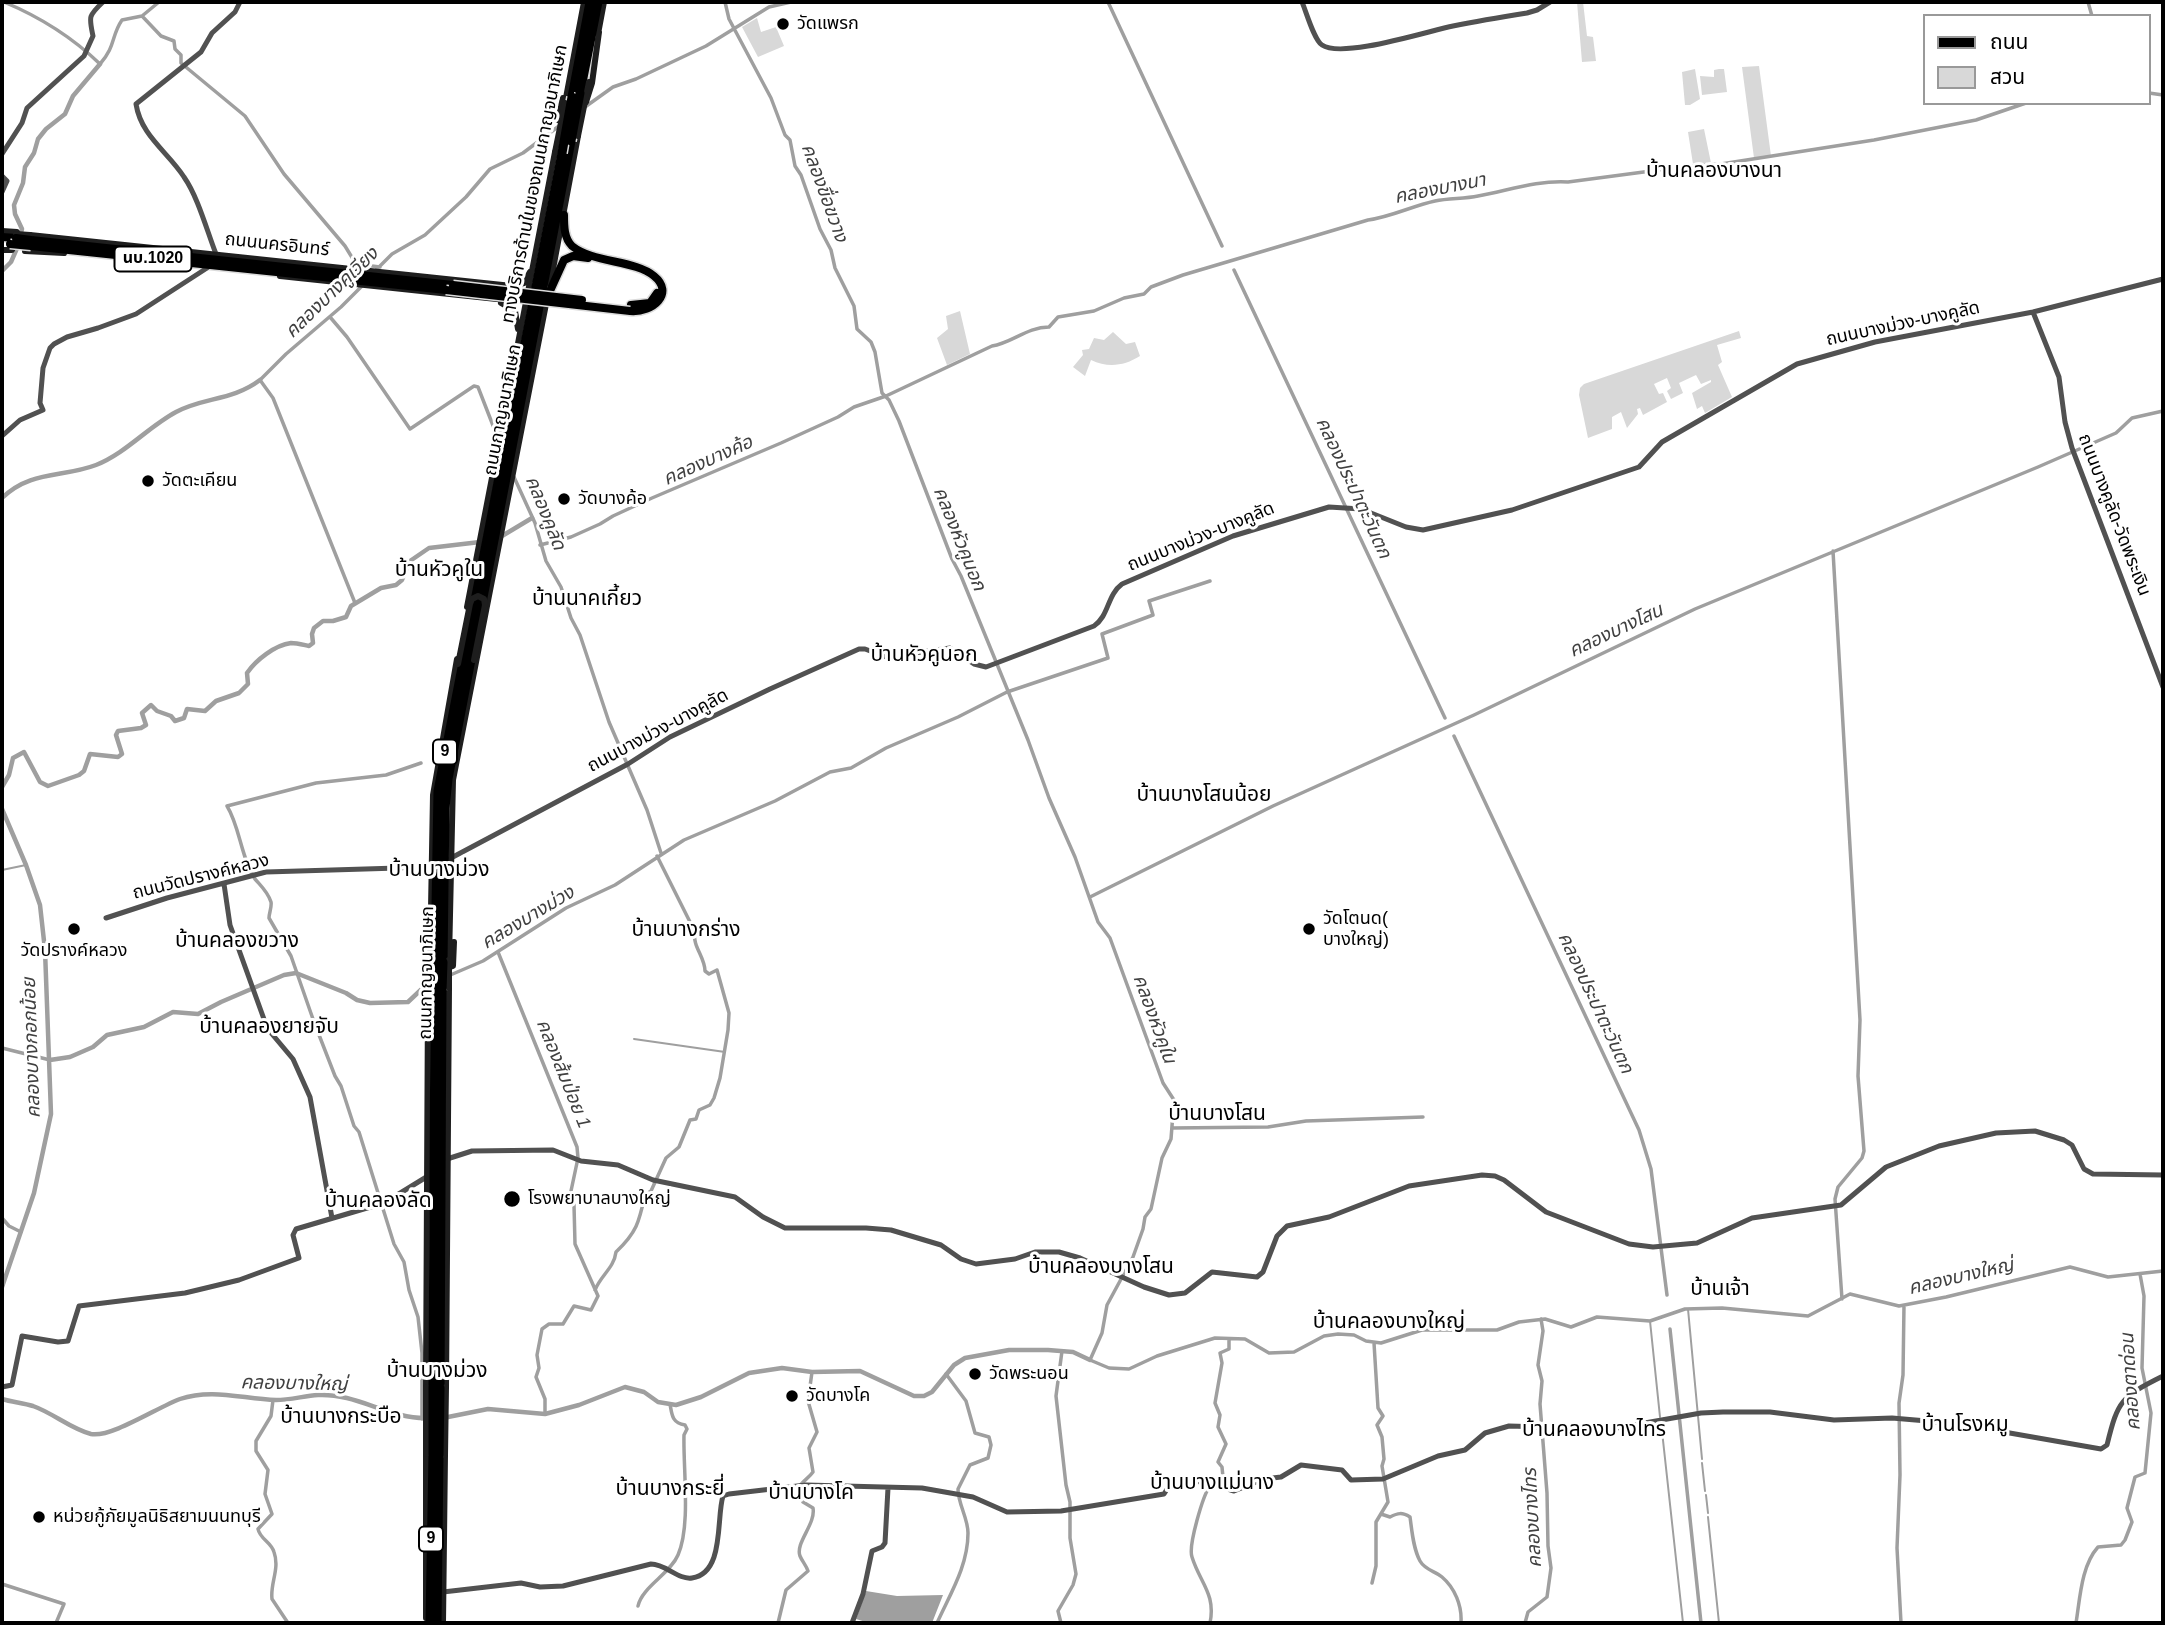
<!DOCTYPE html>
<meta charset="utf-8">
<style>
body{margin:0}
#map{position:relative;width:2165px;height:1625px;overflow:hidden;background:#fff;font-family:Helvetica,"Noto Sans Thai",sans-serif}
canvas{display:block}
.frame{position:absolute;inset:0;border:4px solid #000;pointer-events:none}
.legend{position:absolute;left:1923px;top:14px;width:228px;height:91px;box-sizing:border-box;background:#fff;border:2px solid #999;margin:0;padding:9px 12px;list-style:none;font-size:21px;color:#000}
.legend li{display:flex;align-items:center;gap:14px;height:35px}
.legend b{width:35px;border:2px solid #999}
</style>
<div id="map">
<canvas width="2165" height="1625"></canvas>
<div class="frame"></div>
<ul class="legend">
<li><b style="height:9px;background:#000"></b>ถนน</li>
<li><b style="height:19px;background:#d8d8d8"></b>สวน</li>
</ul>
</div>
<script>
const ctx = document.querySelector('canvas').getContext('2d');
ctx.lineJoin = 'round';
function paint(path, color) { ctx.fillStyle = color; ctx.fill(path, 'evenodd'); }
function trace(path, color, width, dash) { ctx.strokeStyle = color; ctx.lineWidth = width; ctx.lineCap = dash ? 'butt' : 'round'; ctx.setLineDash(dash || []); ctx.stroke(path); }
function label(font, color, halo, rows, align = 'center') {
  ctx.font = font + ' Helvetica,"Noto Sans Thai",sans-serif'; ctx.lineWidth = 6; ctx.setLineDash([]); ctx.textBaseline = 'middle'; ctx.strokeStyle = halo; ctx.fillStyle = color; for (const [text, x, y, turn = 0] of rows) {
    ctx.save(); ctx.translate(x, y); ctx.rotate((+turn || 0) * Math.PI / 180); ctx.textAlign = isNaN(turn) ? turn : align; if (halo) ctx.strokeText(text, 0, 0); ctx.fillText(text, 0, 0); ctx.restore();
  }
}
paint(new Path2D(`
 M1577 2H1583L1587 36 1593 37 1596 61 1582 62Z
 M757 18 761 32 776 27 784 46 758 57 742 27Z
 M1759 66 1771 156 1754 158 1742 67Z
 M1695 69 1700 99 1690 105H1685L1682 72Z
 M1719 69H1724L1727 92 1702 95 1700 76 1714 77V70Z
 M1704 129 1711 163 1693 164 1688 132Z
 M960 311 970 354 947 365 937 338 948 329 946 316Z
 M1739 331 1741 338 1717 345 1722 362 1718 365 1732 397 1705 413 1702 406 1697 409 1692 393 1711 382V380L1701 384 1696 375 1679 383 1683 393 1671 399 1667 391 1671 388 1667 378 1654 384 1659 394 1663 393 1667 402 1643 415 1640 408 1637 409 1638 414 1627 428 1621 412 1612 417V429L1588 438 1579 395 1580 388 1584 384Z
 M1113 332 1126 344 1135 342 1140 356C1124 366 1108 368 1091 360L1085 376 1073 367 1083 355 1082 350 1089 349 1094 338 1104 340Z`), '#d8d8d8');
paint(new Path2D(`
 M866 1591 897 1596 943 1595 932 1623H869L856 1619Z`), '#9f9f9f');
trace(new Path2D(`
 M2 870 26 865
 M634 1039 725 1052
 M1688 1309 1702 1459
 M1650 1321 1660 1417
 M1661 1422 1683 1623
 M1702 1463 1705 1491
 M1706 1495 1708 1513
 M1708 1517 1719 1623`), '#9f9f9f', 2);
trace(new Path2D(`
 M4 2C40 17 72 37 100 64 116 46 111 36 122 20L142 16 159 2
 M725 2 729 19 771 98 785 135 790 140 795 166 801 175 820 229 831 250 835 268 854 306 857 329 871 342 875 352 882 393 889 400 899 421 952 559 961 576 1028 740 1049 798 1075 857 1098 922 1110 938 1163 1083 1174 1100 1171 1139 1162 1158 1151 1209 1145 1217 1143 1229 1133 1257 1107 1305 1102 1333 1090 1360 1109 1368 1129 1369 1157 1356 1215 1338 1245 1339 1269 1353 1294 1352 1324 1336 1338 1334 1354 1335 1366 1341 1381 1343 1422 1330H1497L1519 1322 1545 1319 1571 1327 1597 1317 1650 1321 1685 1309 1722 1308 1808 1316 1850 1294 1899 1306 1946 1297 2070 1267 2108 1277 2163 1271
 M1108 2 1222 246
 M2088 2 2092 16
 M142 16 161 36 174 41 175 49 181 55V63L245 116 284 174 345 246 356 264 380 267
 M2149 93 2163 95
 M585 107 613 87 636 79 706 46 769 7 791 2
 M1234 270 1445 718
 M375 271 392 254 425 235 466 197 490 169 523 153 559 126
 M330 317 347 337 410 429 474 386 478 387 499 441
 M514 477 535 523 546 561 561 587 571 618 580 635 609 722 647 810 661 853
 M540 545 571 537 600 524 613 516 652 498 781 443 838 417 854 407 886 396 992 346C1012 343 1027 327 1049 327L1058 317 1094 311 1124 298 1144 294 1151 287 1183 275 1368 220C1391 217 1412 206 1435 201 1449 198 1464 199 1478 196 1507 191 1537 180 1568 182L1689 166 1721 164 1874 140 1976 120 2026 103
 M1833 551 1860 1020 1858 1076 1864 1151 1862 1158 1838 1187 1835 1199 1842 1299
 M355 603 273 398 260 380 286 354 341 307 363 285
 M1454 736 1639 1130 1651 1169 1667 1295
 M421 763 386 775 316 783 227 806C240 827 241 858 255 879 261 886 268 892 271 902 272 907 269 913 269 918L291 956 314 1022 335 1076 341 1086 354 1126 359 1132 394 1244 404 1262 409 1290 418 1317 422 1353V1419
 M1090 897 1273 806 1474 715 1695 609 2038 467 2116 433 2132 418 2163 411
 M498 952 577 1147 578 1158 571 1191 574 1205 575 1244 598 1296 591 1310 574 1306 563 1324H549L542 1329 537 1355 539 1368 536 1377 545 1399V1414
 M448 976 483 961 566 908 615 885 684 840 775 801 830 772 851 768 886 748 958 717 1007 692 1108 658 1102 634 1153 615 1149 601 1210 581
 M2 1048 50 1060
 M1172 1128 1268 1127 1306 1121 1423 1117
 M2 1218 9 1226 21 1232
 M2 1284 3 1285
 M595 1290C601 1275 614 1268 616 1252 637 1232 639 1222 645 1195L651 1191 666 1158 679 1147 690 1120 696 1119 699 1110 710 1105 714 1098 720 1078 728 1030 729 1013 717 970 709 974 705 971C705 957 692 946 695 932L657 856
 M1670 1329 1701 1623
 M273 1400 271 1416 256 1441V1451L268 1470 265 1494 272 1514 258 1529C260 1539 271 1542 274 1552 280 1569 270 1583 272 1599L288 1623
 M1381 1514 1390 1517C1398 1513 1402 1512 1410 1517 1412 1531 1413 1548 1420 1561 1425 1570 1435 1571 1442 1577 1455 1588 1462 1606 1461 1622
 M1372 1583 1376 1566V1522L1388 1502 1382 1466 1384 1459 1382 1437 1377 1425 1383 1416 1378 1408 1374 1343
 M2 1584 64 1604 56 1623
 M638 1606C642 1587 670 1574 678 1555 691 1525 683 1469 684 1435L687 1429 685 1425C672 1423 672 1415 670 1404
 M778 1623 786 1590 808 1571C806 1565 802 1561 800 1556 795 1543 816 1524 813 1508L803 1502 798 1489C802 1481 808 1479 813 1472L809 1448 817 1432 808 1401 812 1372
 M937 1623C950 1594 968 1566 968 1533 968 1518 958 1504 958 1489L970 1465 988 1458 991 1445 989 1437 975 1433 966 1401 946 1374
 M1061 1623 1058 1611 1073 1585 1076 1574 1070 1538V1502L1066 1485 1056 1396 1062 1351
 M1210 1623C1216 1594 1200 1583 1192 1557 1188 1546 1203 1495 1210 1486 1214 1481 1219 1482 1223 1477L1222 1467 1218 1462 1226 1444 1218 1427 1220 1415 1215 1403 1222 1363 1220 1353 1229 1349V1339
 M1525 1623 1528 1612 1547 1597 1551 1568 1548 1546 1547 1493 1540 1404 1542 1381 1538 1365 1543 1331 1541 1319
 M1901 1623 1897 1548 1900 1475 1899 1403 1903 1375 1904 1305
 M2076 1623C2080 1599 2081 1566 2098 1547L2121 1545 2125 1540 2132 1522 2127 1508 2135 1477 2145 1473 2151 1413 2142 1368 2144 1296 2140 1274`), '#9f9f9f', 3.5);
trace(new Path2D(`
 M20 237 22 229 15 214 14 205 23 183 25 167 34 153 38 139 46 129 65 114 73 96 100 64
 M2 271 11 262 18 246
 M2 498C31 470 62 478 96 465 126 453 148 427 176 412 204 397 232 401 260 380
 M502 536 532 518
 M2 787 9 775 13 758 24 752 40 782 48 786 79 775 84 771 90 754 118 757 122 754 116 735 118 731 141 728 146 725 142 713 151 705 157 711 171 716 175 721 184 718 187 709 205 711 216 701 239 693 248 684 247 673C256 660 275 645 291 643 297 643 304 645 309 646L313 643 312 634 314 628 323 621H333L346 617 351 606 381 588 396 585 402 580 410 561 429 548 480 542
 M2 809 26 865 40 905 45 950 51 1114 34 1193 2 1287
 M50 1060 70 1057 93 1047 107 1035 144 1027 173 1012 198 1014 221 1002 284 975 296 973 346 993 357 1000 370 1003 408 1002 426 985
 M2 1399C12 1402 23 1403 33 1406 53 1413 71 1429 91 1434 111 1438 158 1407 180 1399 212 1388 243 1399 276 1400 290 1400 304 1396 318 1395 357 1393 389 1419 427 1418
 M443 1418 488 1409 545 1414 579 1405 625 1387 644 1392 658 1402 676 1405 701 1397 749 1373 782 1368 812 1372 860 1371 914 1396H924L932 1392 954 1365 965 1358 1009 1350H1048L1073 1352 1090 1360`), '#9f9f9f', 4.5);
const primary = new Path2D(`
 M564 215C564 226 564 238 572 246 593 263 635 260 654 276 675 293 653 313 630 311
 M2 237 16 238
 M31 240 453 285
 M31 246 446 290
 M549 293 564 260 573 256 588 258
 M631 305 650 303 657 293`);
const trunk = new Path2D(`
 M580 93 598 2
 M572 97 590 2
 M443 962 445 808 448 779 571 141
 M435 964 438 791 562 153
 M433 1387 435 991
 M440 1388 442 990
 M430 1623 433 1454
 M437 1623 439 1455`);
trace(primary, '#dbdbdb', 11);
trace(trunk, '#dbdbdb', 12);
trace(new Path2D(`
 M1302 2C1306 11 1314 40 1322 45 1342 59 1428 31 1453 26 1478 21 1502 17 1527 13L1537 10 1550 2
 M2 154 22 123 27 108 84 56 93 36C89 17 88 16 103 2
 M2 176 7 181 2 192
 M216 254C207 231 198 197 184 177 168 152 141 136 136 104L201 52 212 33 235 12 240 2
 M2033 312 2059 377 2065 422 2072 448 2163 687
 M2 436 20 420 43 410 40 403 43 368 50 348 54 344 67 337 98 328 136 314 207 268
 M451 858 628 764 670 737 770 689 859 649H865L886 657 950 648 974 664 986 667 1094 626C1109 616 1107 595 1122 584L1233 536 1329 507 1361 509 1406 527 1423 530 1512 510 1639 467 1662 442 1797 364 1875 342 2033 312 2163 279
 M224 884 230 925 265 1022 272 1034 293 1059 310 1097 332 1218
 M106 918 167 898 266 872 431 867
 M447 1159 472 1151 553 1150 581 1161 618 1165 653 1180 735 1197 763 1217 785 1228H866L891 1230 941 1245 961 1259 976 1264 1015 1259 1035 1252H1059L1080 1258 1144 1287 1169 1295 1185 1293 1212 1272 1257 1277 1263 1272 1277 1236 1287 1226 1329 1217 1409 1186 1482 1175 1495 1176 1504 1180 1546 1212 1629 1244 1653 1247 1697 1243 1752 1218 1841 1205 1886 1167 1939 1146 1996 1133 2035 1131 2064 1140 2072 1145 2084 1169 2093 1174 2163 1175
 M2 1387 12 1385 22 1336 58 1342 68 1341 79 1306 185 1293 239 1280 299 1258 293 1235 296 1229 384 1203 428 1176
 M443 1592 521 1583 540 1587 563 1586 651 1564C666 1564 678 1580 692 1578 725 1573 716 1518 723 1496L729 1494 806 1485 922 1488 973 1497 1007 1512 1061 1511 1164 1494 1174 1478 1208 1483 1234 1491 1264 1479 1281 1477 1301 1465 1342 1470 1351 1480 1383 1479 1438 1456 1465 1450 1485 1433 1509 1426 1611 1429 1701 1413 1723 1412H1770L1834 1420 1892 1418 1927 1421 1964 1425 2101 1449 2107 1445C2118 1400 2121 1397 2163 1376
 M852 1623 863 1594 872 1551 882 1547 885 1543 888 1488`), '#515151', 5);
trace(new Path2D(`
 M598 34 604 2
 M586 102 592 83 599 32
 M565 103 584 2
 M558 120 563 98
 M2 231 17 232 18 234 12 250H2
 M30 235 512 286 524 283 530 272
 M26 242 25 251 64 253
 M148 262 172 265
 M280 276 506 300
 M550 285 578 136
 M501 303 515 311 518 329
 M467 607 555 152
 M449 960 453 780 547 299
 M430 966 433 795 457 659
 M444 969 453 966 454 942
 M426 1387 428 994
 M446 1387 449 988
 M426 1618V1454
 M443 1623 445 1455`), '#1e1e1e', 6);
trace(primary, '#000', 8);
trace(trunk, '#000', 9);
const primaryBridge = new Path2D(`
 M16 238 31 240
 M10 244 31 246
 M453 285 582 300
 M446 290 630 311`);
const trunkBridge = new Path2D(`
 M571 141 580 93
 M562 153 572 97
 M442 990 443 962
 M435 991V964
 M433 1454V1387
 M439 1455 440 1388`);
trace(primaryBridge, '#dbdbdb', 11, []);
trace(trunkBridge, '#dbdbdb', 12, []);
trace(new Path2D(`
 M578 136 589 82
 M555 152 565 103
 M16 234 30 235
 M458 664 470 604 472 599 478 596 484 599 485 605 474 660
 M449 988V960
 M428 994 430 966
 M426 1454V1387
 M445 1455 446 1387`), '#1e1e1e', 6);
trace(primaryBridge, '#000', 8);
trace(trunkBridge, '#000', 9);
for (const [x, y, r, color] of [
 [783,24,7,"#000"],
 [148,481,7,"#000"],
 [564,499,7,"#000"],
 [74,929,7,"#000"],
 [1309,929,7,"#000"],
 [512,1199,9,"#000"],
 [975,1374,7,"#000"],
 [792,1396,7,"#000"],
 [39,1517,7,"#000"]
]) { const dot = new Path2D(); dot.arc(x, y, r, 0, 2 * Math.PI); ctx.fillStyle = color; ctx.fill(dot); trace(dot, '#fff', 2.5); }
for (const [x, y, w] of [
 [153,259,77],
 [445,752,24],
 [431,1539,24]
]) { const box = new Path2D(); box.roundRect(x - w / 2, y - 12.5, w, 25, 5); ctx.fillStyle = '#fff'; ctx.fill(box); trace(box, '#000', 2); }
label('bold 16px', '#000', null, [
 ["นบ.1020",153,259],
 ["9",445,752],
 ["9",431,1539]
]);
label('18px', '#000', '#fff', [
 ["วัดแพรก",797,24],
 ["วัดตะเคียน",162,481],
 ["วัดบางค้อ",578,499],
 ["วัดโตนด(",1323,919],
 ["บางใหญ่)",1323,940],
 ["วัดปรางค์หลวง",74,951,"center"],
 ["โรงพยาบาลบางใหญ่",528,1199],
 ["วัดพระนอน",989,1374],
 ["วัดบางโค",806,1396],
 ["หน่วยกู้ภัยมูลนิธิสยามนนทบุรี",53,1517]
], 'left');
label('18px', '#000', '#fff', [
 ["ทางบริการด้านในของถนนกาญจนาภิเษก",535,184,-79],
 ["ถนนนครอินทร์",277,245,6],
 ["ถนนบางม่วง-บางคูลัด",1903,324,-12],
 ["ถนนกาญจนาภิเษก",503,410,-79],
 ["ถนนบางคูลัด-วัดพระเงิน",2114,515,69],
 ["ถนนบางม่วง-บางคูลัด",1201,537,-22],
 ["ถนนบางม่วง-บางคูลัด",658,731,-28],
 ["ถนนวัดปรางค์หลวง",201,877,-14],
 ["ถนนกาญจนาภิเษก",427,973,-89]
]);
label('italic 19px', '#404040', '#fff', [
 ["คลองบางนา",1440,189,-11],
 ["คลองขื่อขวาง",824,193,70],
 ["คลองบางคูเวียง",332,293,-44],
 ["คลองบางค้อ",708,461,-24],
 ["คลองประปาตะวันตก",1353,488,65],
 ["คลองคูลัด",545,513,68],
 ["คลองหัวคูนอก",959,539,68],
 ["คลองบางโสน",1616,631,-25],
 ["คลองบางม่วง",528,918,-31],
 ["คลองประปาตะวันตก",1595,1003,65],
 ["คลองหัวคูใน",1154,1019,70],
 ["คลองบางกอกน้อย",32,1048,-92],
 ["คลองส้มป่อย 1",563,1074,68],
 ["คลองบางใหญ่",1961,1277,-13],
 ["คลองตาด่อน",2131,1382,-94],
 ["คลองบางใหญ่",294,1384,1],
 ["คลองบางไทร",1533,1518,-93]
]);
label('21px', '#000', '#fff', [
 ["บ้านคลองบางนา",1714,171],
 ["บ้านหัวคูใน",439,570],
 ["บ้านนาคเกี้ยว",587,599],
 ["บ้านหัวคูนอก",924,655],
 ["บ้านบางโสนน้อย",1204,795],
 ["บ้านบางม่วง",439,870],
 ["บ้านบางกร่าง",686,930],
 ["บ้านคลองขวาง",237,941],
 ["บ้านคลองยายจับ",269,1027],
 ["บ้านบางโสน",1217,1114],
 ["บ้านคลองลัด",378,1201],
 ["บ้านคลองบางโสน",1101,1267],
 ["บ้านเจ้า",1720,1289],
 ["บ้านคลองบางใหญ่",1389,1322],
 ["บ้านบางม่วง",437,1371],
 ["บ้านบางกระบือ",341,1417],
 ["บ้านโรงหมู",1965,1425],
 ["บ้านคลองบางไทร",1594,1430],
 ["บ้านบางแม่นาง",1212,1483],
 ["บ้านบางกระยี่",670,1489],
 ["บ้านบางโค",811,1493]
]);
</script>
